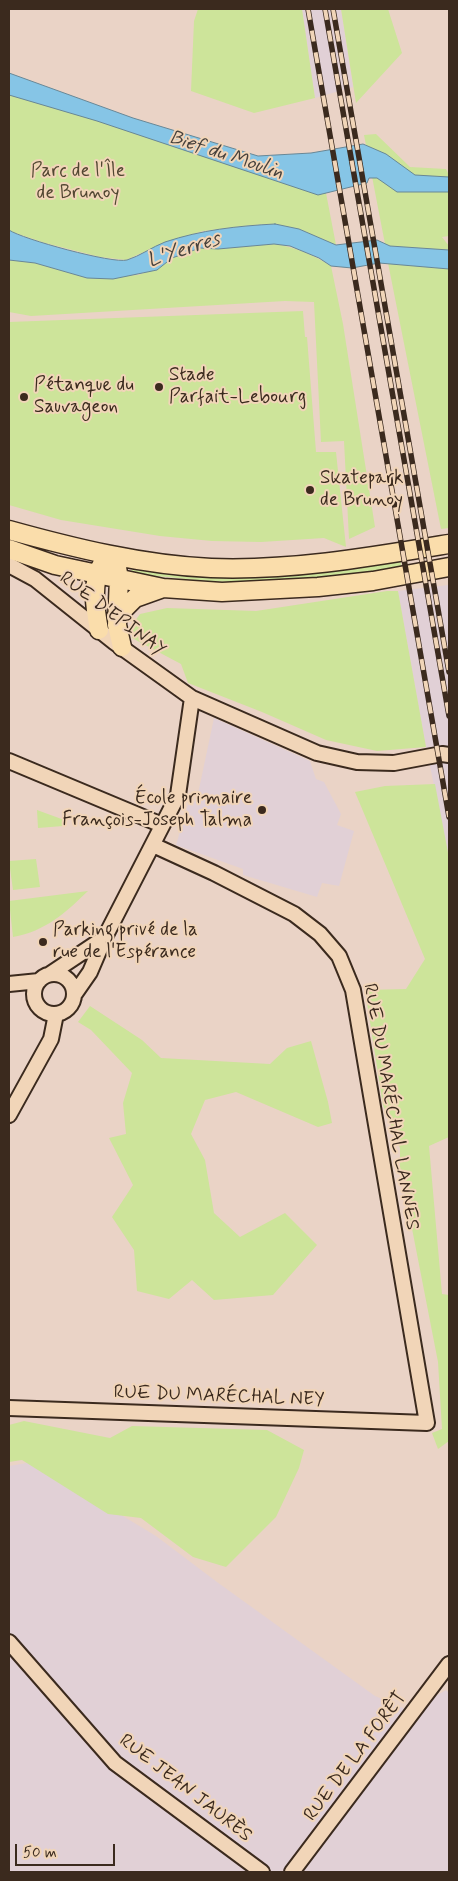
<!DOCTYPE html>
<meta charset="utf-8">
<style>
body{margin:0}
#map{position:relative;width:458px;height:1881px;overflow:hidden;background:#ead3c6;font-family:Mynerve,sans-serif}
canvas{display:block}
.frame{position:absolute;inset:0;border:10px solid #3b2a1e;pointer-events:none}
.scale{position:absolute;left:15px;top:1844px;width:100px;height:22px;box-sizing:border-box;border:2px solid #3b2a1e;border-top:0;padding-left:6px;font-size:15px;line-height:18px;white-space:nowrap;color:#3b2a1e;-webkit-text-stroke:4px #f1d5b8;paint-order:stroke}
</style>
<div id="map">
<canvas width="458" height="1881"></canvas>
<div class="frame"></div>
<div class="scale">50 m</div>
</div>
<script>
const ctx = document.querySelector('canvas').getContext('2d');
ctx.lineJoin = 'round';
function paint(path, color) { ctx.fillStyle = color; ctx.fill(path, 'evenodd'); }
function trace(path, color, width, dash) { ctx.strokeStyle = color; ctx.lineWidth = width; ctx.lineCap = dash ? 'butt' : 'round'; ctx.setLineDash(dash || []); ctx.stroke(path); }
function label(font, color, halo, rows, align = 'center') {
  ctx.font = font + ' Mynerve,sans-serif'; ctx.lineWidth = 4; ctx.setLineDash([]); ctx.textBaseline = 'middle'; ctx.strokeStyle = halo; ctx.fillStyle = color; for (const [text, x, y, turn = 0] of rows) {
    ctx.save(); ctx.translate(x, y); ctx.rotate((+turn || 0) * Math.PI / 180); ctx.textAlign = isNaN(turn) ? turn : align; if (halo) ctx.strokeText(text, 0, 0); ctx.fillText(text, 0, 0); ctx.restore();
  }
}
paint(new Path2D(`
 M302 9H341L353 87 315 98Z
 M448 585 449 594V858L426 747 398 591Z
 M214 718 310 761 316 779 324 782 341 814 337 825 354 831 339 886 322 883 317 897 243 875V869L176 845 188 805 193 806 199 789Z
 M33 1462 156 1536 217 1582 375 1696 410 1711 446 1690 449 1693V1872H9V1466Z`), '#e1d0d6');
paint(new Path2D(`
 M198 9H302L315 98 254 113 191 91 194 21Z
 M341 9H388L402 53 356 103Z
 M9 89 317 182 326 193 336 245 299 229 275 224 253 225 203 231 164 243 126 260 100 257 45 243 12 232 9 230Z
 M376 134 410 167 446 169 449 175V236L442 237 449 246V250L390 246 385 244 364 135Z
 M274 244C296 247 313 255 331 266L343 324 375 527 349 539 344 441 321 442 314 302 285 301 31 316 9 312V260L35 263 87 278 138 275 149 271 157 270 172 258 200 248 218 249Z
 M388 263 449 269V528L441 529Z
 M303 311 305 337H307L316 452H336L346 547 324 538 261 542 212 541 160 536 61 520 9 505V322Z
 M400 557 402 570C324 579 247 588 168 577 157 576 141 576 131 571L132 569C161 574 191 578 220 578 280 577 340 565 400 557Z
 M387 591H398L426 747 377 751 326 740 262 712 188 683 181 664 132 638V625L140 614 167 608 256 611Z
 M435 784 449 858V1137L429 1146 442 1294 449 1295V1441L438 1449 432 1433 442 1429 438 1362 400 1167V1148L383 1105 365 990 406 989 425 959 355 792 385 786Z
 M37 810 67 821 63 826 38 828Z
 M36 859 40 887 13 890 9 861Z
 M88 891C65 913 46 931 13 937L9 901Z
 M90 1006 142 1040 161 1058 270 1064 287 1048 311 1041 328 1102 332 1123 318 1127 236 1092 205 1100 191 1134 205 1160 214 1213 240 1237 285 1213 317 1245 273 1295 214 1300 192 1280 169 1299 137 1291 134 1250 112 1217 133 1185 109 1138 126 1134 123 1103 132 1073 91 1030 78 1022Z
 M24 1421 110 1438 132 1426 267 1430 304 1450 299 1468 276 1517 226 1567 193 1557 141 1518 108 1514 22 1460 9 1462V1425Z`), '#cde49a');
const water = new Path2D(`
 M9 73 133 118 258 156 311 153 363 144 386 154 415 175 449 177V192H397L377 178H369L367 183 318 195 97 121 9 95Z
 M275 224 299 229 336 245 377 240 390 246 449 250V269L379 263 352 268 331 266 319 258 290 246 274 244 218 249 200 248 172 258 157 270 113 279 87 278 35 263 9 260V230C22 239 113 264 127 260 140 256 152 247 165 242 201 230 237 226 275 224Z`);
paint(water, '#86c5e6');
trace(water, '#688796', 1);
const minor = new Path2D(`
 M9 565 35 579 114 642 192 698 317 753 357 762 394 763 442 754 449 755
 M9 761 162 825
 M50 974 104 938
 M34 994a20 20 0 1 1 40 0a20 20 0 1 1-40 0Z
 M9 984 39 981
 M74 995 90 972 105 937 178 795 192 698
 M9 1115 51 1039 56 1014
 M9 1408 427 1423 353 990 339 956 320 934 294 914 214 873 153 845
 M9 1642 115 1763 262 1872
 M292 1872 449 1664`);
const major = new Path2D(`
 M9 530C74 548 143 565 211 568 291 571 371 557 449 544
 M9 549 55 565 163 588 222 592 318 587 373 581 449 567
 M117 568 119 578 117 625 122 647
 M116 617 135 598 163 588
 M99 630C95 608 91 584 102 564`);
trace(minor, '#3b2a1e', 18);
trace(major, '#3b2a1e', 21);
trace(minor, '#f1d5b8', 14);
trace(major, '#faddab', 18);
const rail = new Path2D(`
 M308 9 449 817
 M325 9 449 716
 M333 9 449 672`);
trace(rail, '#3b2a1e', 5.5);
trace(rail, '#f1d5b8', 4, [11]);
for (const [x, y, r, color] of [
 [159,387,5,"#3b2a1e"],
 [24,397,5,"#3b2a1e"],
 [310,490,5,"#3b2a1e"],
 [262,810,5,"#3b2a1e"],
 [43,942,5,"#3b2a1e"]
]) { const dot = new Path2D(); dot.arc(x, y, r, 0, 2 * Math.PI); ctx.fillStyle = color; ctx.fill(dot); trace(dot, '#f1d5b8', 2); }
label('19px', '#514631', '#f1d5b8', [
 ["Parc de l'Île",78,172],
 ["de Brunoy",78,194]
]);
label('19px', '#3b2a1e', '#f1d5b8', [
 ["Stade",169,376],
 ["Parfait-Lebourg",169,398],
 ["Pétanque du",34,386],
 ["Sauvageon",34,408],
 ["Skatepark",320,479],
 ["de Brunoy",320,501],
 ["École primaire",252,799,"right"],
 ["François-Joseph Talma",252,821,"right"],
 ["Parking privé de la",53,931],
 ["rue de l'Espérance",53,953]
], 'left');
label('19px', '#3b2a1e', '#f1d5b8', [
 ["RUE D'EPINAY",112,615,37],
 ["RUE DU MARÉCHAL LANNES",390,1107,80],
 ["RUE DU MARÉCHAL NEY",219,1397,2],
 ["RUE DE LA FORÊT",356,1757,-53],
 ["RUE JEAN JAURÈS",185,1789,38]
]);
label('italic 20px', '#46413c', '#f1d5b8', [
 ["Bief du Moulin",226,156,18],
 ["L'Yerres",184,251,-18]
]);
</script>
